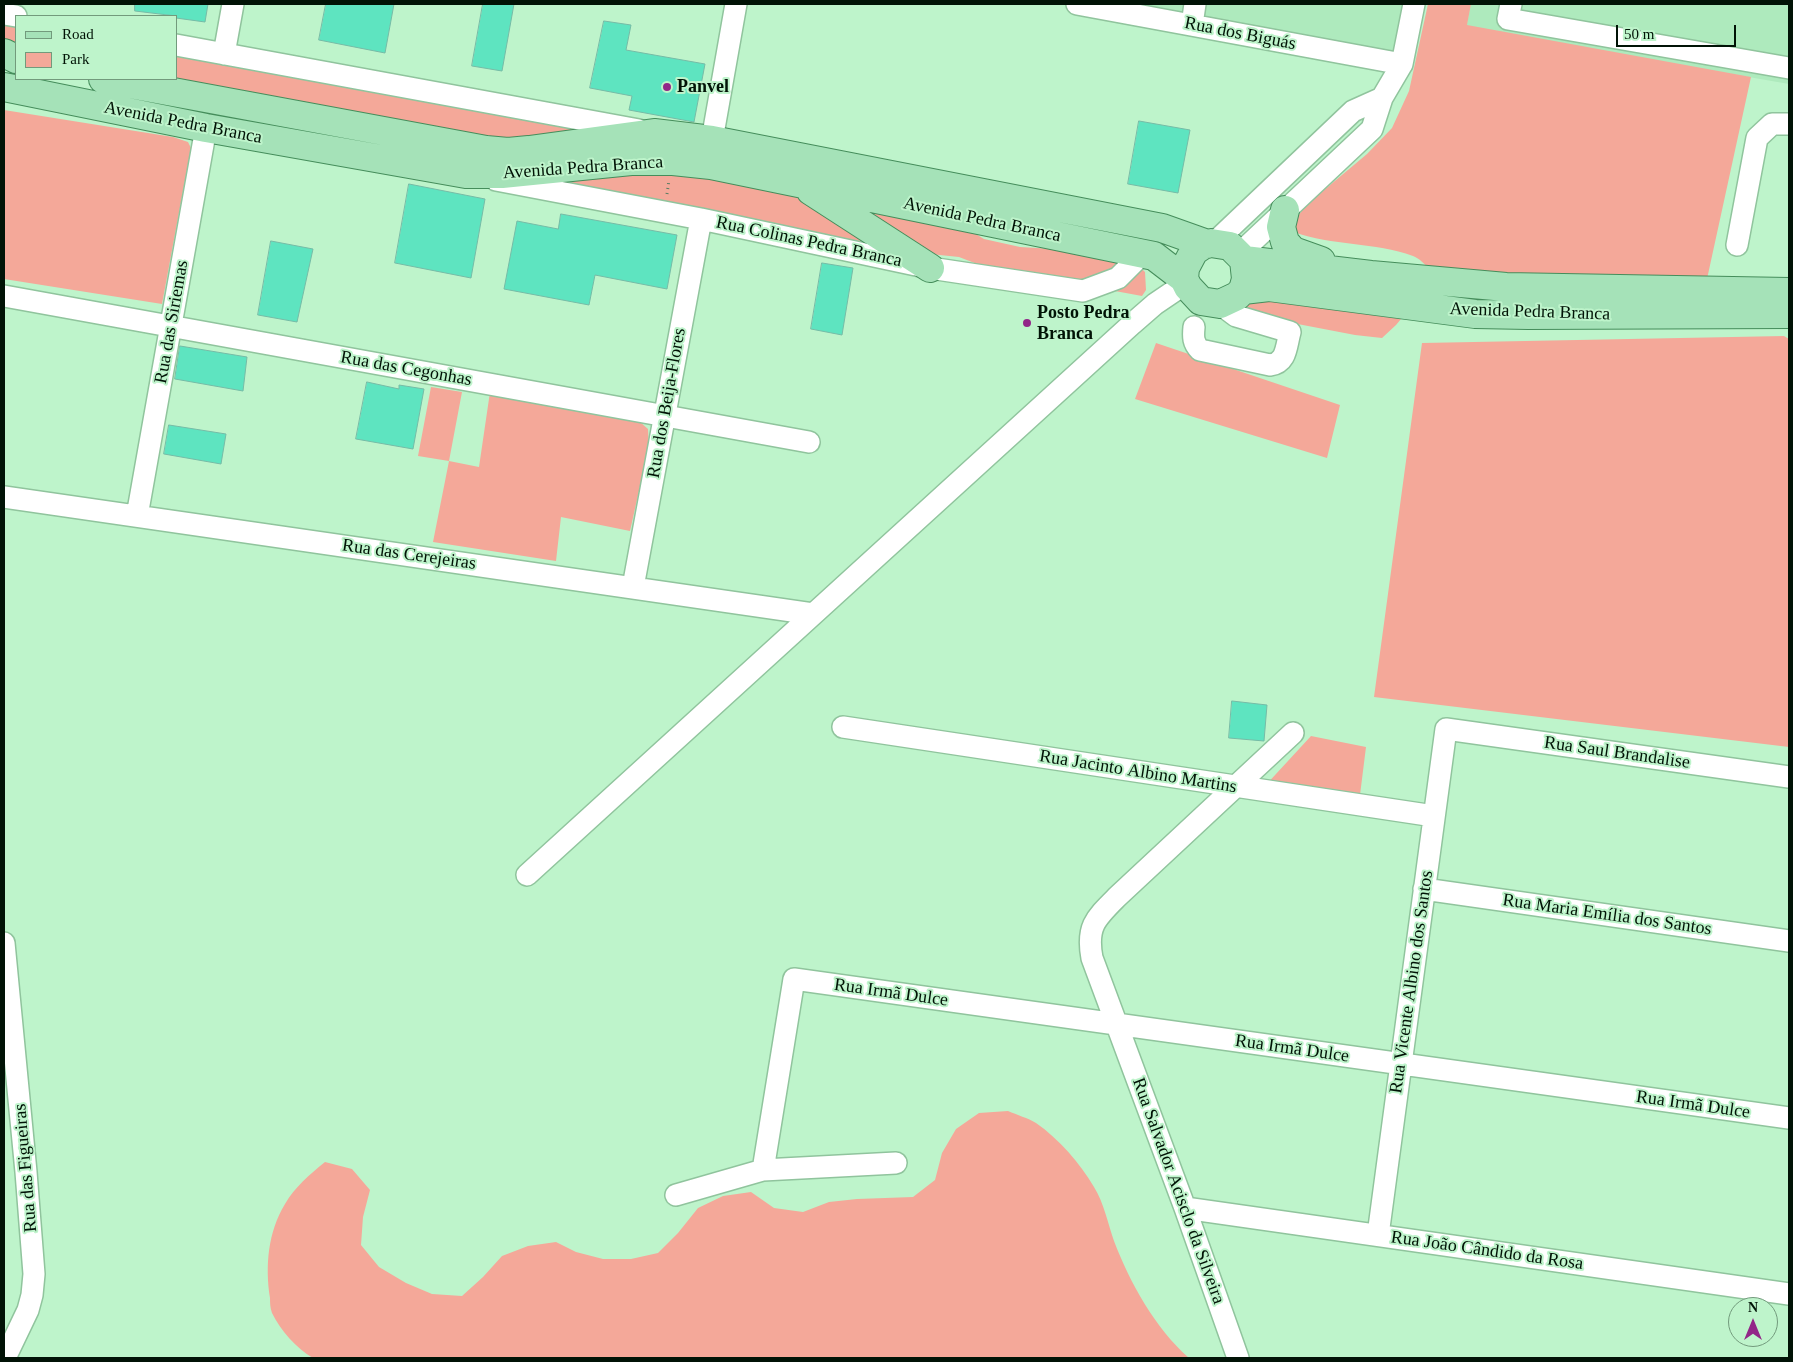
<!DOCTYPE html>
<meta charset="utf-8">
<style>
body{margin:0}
#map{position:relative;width:1793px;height:1362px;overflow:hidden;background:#bef4cb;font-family:"Times New Roman",serif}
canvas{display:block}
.frame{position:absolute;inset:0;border:5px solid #011306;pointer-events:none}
.legend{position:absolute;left:15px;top:15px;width:162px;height:65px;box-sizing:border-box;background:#bef4cb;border:1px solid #729a7c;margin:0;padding:6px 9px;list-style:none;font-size:15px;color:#011306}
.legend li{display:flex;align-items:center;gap:10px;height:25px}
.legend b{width:25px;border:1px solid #729a7c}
.north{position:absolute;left:1728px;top:1297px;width:50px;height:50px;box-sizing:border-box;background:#bef4cb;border:1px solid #729a7c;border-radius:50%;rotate:0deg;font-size:14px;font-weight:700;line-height:20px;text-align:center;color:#011306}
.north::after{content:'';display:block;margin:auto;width:18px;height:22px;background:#922688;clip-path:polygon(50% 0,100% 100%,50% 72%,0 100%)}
.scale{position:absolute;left:1616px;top:25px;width:120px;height:22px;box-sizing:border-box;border:2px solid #011306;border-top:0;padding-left:6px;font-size:15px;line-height:18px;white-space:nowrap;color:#011306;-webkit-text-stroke:4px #bef4cb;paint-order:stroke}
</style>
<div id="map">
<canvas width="1793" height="1362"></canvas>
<div class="frame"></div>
<ul class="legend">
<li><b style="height:6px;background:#a5e2b8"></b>Road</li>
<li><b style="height:14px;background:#f4a899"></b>Park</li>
</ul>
<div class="north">N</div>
<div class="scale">50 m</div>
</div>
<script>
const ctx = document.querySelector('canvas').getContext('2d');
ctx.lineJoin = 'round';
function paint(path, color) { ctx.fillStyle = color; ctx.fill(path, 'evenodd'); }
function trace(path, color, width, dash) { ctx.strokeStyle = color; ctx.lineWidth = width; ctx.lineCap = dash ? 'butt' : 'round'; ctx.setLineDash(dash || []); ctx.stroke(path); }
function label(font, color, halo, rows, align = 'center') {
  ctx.font = font + ' "Times New Roman",serif'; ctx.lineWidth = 4; ctx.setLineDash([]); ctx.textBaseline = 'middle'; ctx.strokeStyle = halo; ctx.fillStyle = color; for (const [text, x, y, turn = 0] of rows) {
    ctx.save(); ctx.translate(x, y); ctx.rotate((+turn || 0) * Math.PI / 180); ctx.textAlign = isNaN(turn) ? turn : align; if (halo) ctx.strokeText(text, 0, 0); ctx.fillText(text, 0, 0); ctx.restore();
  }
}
paint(new Path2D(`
 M1117 4H1411L1400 55Z
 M1471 4H1789V84L1466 28Z`), '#aeeabd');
paint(new Path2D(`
 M1428 4H1471L1467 25 1751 77 1707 279 1554 276 1429 268C1424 264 1419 258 1413 256 1375 242 1332 246 1294 232V222L1305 206 1367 154 1392 128 1409 91Z
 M4 22 16 24V51L4 47Z
 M176 54 593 131 486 140 176 79Z
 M4 110 173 137 188 142 191 148 162 304 4 279Z
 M692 169 803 195 882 248 550 184 587 174Z
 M870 210 961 225 984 239 1020 247 1053 249 1136 263 1145 272 1146 290 1142 296 985 267 959 257 930 254 885 228 870 213Z
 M1234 285 1406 313 1396 325 1382 338 1355 335 1209 307 1206 300 1221 288Z
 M1784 336 1789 339V747L1374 697 1422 343Z
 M1156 343 1340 405 1327 458 1135 399Z
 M431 387 462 392 449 461 479 467 490 392 640 422 648 429 649 446 630 531 561 517 556 561 433 542 449 461 418 456Z
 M1311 736 1366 747 1359 803 1264 787Z
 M1008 1111C1017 1115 1028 1118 1036 1123 1059 1139 1080 1163 1094 1187 1104 1203 1108 1224 1114 1241 1130 1283 1155 1328 1189 1358H313C296 1348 281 1331 272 1313 270 1308 270 1302 270 1298 265 1266 268 1232 285 1204 295 1187 309 1175 325 1162L352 1169 370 1190 363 1217 361 1245 379 1267 406 1283 432 1294 462 1296 483 1277 502 1256 528 1246 556 1242 576 1252 603 1259H631L658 1253 678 1233 698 1208 723 1196 751 1192 774 1208 803 1212 829 1202 857 1199 913 1197 935 1180 942 1153 956 1129 979 1113Z`), '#f4a899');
const building = new Path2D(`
 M135 4H208L205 22 176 18V16L135 11Z
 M326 4H394L385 53 319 40Z
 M483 4H514L502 71 472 66Z
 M604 21 631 25 626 50 705 64 694 122 629 110 632 96 590 88Z
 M1139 121 1190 130 1178 193 1128 184Z
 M409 184 485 199 471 278 395 263Z
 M561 214 677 235 667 289 595 275 589 305 504 289 517 221 558 229Z
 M271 241 313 249 297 322 258 315Z
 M822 263 853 268 842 335 811 329Z
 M180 346 247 357 243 391 175 379Z
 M367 382 399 389V385L424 389 413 449 356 439Z
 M169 425 226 434 221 464 164 454Z
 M1232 701 1267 705 1264 741 1229 738Z`);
paint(building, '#5ee4c0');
trace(building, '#76bba6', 1);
const minor = new Path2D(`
 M1077 4 1402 64
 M1511 4 1508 19 1789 68
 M4 14 16 16
 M1192 25 1195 4
 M176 45 639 130
 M224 54 233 4
 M712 140 736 4
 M496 180 701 219 930 268 1083 291 1118 278 1142 254
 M1214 243 1353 111 1382 98
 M1737 245 1757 138 1772 124H1789
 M1238 255 1372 129 1382 98 1402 64 1414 4
 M4 296 809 442
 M1194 327C1193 337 1193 343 1200 350L1270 365C1287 363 1286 346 1290 332L1236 316 1220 304
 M4 497 813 614
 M137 516 206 128
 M633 587 701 219
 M843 727 1434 816
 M527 875 1132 324 1155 304 1186 283
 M1424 889 1789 941
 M4 943 26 1172 34 1274 32 1295 28 1310 5 1358
 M763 1170 896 1163
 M676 1195 763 1170 794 979 1789 1118
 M1185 1208 1789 1294
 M1378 1235 1446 729 1789 777
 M1238 1358 1185 1208 1092 958C1086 926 1096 918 1118 896L1293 733`);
const major = new Path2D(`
 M4 53 16 59
 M103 79 486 150 508 152 529 150 654 133 712 140 1162 228 1207 244
 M4 87 206 128 466 174H502L631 161H673L711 165 1154 256 1184 279
 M811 191 930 268
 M1285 210 1281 227 1285 242 1293 251 1321 261
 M1211 243 1230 246 1244 260 1246 279 1243 290 1237 296 1220 304 1201 301 1188 287 1184 279 1185 268 1194 251 1203 245Z
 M1244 260 1371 275 1506 287 1789 292
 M1243 290 1269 287 1475 314 1528 315 1789 314`);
trace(minor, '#90c49d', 24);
trace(major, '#458d5b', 30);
trace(new Path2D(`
 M667 194 669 180`), '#5a7d63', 3, [1, 4]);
trace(minor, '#fff', 21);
trace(major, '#a5e2b8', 28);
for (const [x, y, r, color] of [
 [667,87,5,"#922688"],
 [1027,323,5,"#922688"]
]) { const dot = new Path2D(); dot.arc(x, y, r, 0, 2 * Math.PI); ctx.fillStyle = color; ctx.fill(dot); trace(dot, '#bef4cb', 2); }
label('18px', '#011306', '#bef4cb', [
 ["Rua dos Biguás",1240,34,11],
 ["Avenida Pedra Branca",183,123,11],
 ["Avenida Pedra Branca",583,168,-4],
 ["Avenida Pedra Branca",982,220,12],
 ["Rua Colinas Pedra Branca",809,242,12],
 ["Avenida Pedra Branca",1530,312,2],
 ["Rua das Siriemas",172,322,-80],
 ["Rua das Cegonhas",406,369,10],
 ["Rua dos Beija-Flores",667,403,-80],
 ["Rua das Cerejeiras",409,555,8],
 ["Rua Saul Brandalise",1617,753,8],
 ["Rua Jacinto Albino Martins",1138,772,9],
 ["Rua Maria Emília dos Santos",1607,915,8],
 ["Rua Vicente Albino dos Santos",1412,982,-82],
 ["Rua Irmã Dulce",891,993,8],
 ["Rua Irmã Dulce",1292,1049,8],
 ["Rua Irmã Dulce",1693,1105,8],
 ["Rua das Figueiras",26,1168,-95],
 ["Rua Salvador Acisclo da Silveira",1178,1191,70],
 ["Rua João Cândido da Rosa",1487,1251,8]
]);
label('bold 18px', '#011306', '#bef4cb', [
 ["Panvel",677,87],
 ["Posto Pedra",1037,313],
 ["Branca",1037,334]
], 'left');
</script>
